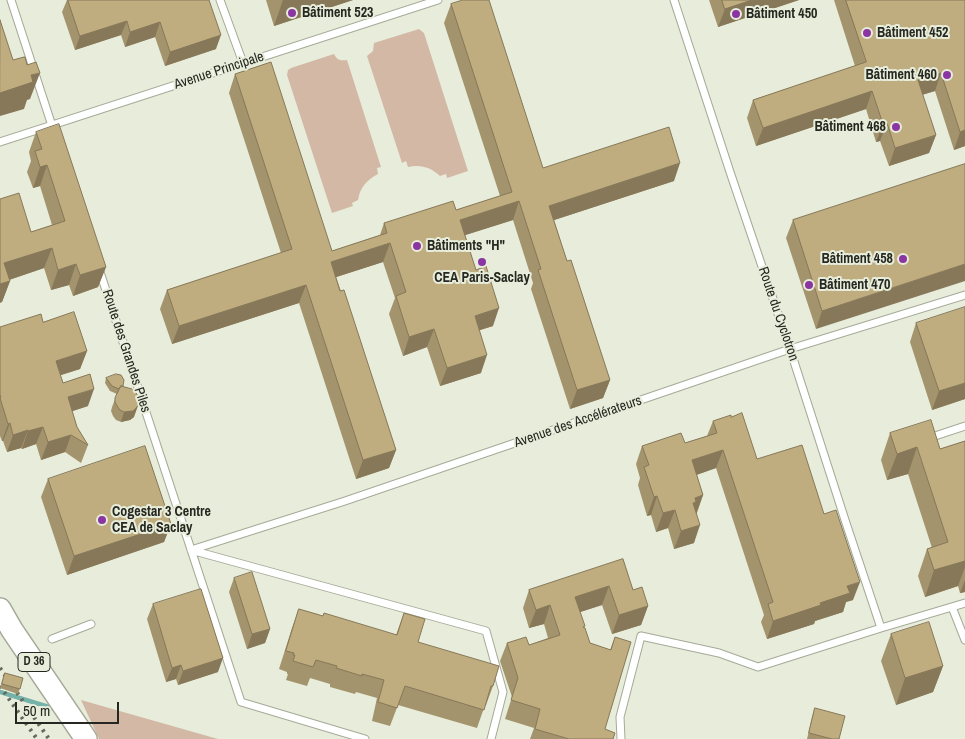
<!DOCTYPE html>
<meta charset="utf-8">
<style>
body{margin:0}
#map{position:relative;width:965px;height:739px;overflow:hidden;background:#e7edda;font-family:"Archivo Narrow",sans-serif}
canvas{display:block}
.scale{position:absolute;left:15px;top:702px;width:104px;height:22px;box-sizing:border-box;border:2px solid #252720;border-top:0;padding-left:6px;font-size:15px;line-height:18px;white-space:nowrap;color:#252720;-webkit-text-stroke:4px #e7edda;paint-order:stroke}
</style>
<div id="map">
<canvas width="965" height="739"></canvas>
<div class="scale">50 m</div>
</div>
<script>
const ctx = document.querySelector('canvas').getContext('2d');
ctx.lineJoin = 'round';
function paint(path, color) { ctx.fillStyle = color; ctx.fill(path, 'evenodd'); }
function trace(path, color, width, dash) { ctx.strokeStyle = color; ctx.lineWidth = width; ctx.lineCap = dash ? 'butt' : 'round'; ctx.setLineDash(dash || []); ctx.stroke(path); }
function label(font, color, halo, rows, align = 'center') {
  ctx.font = font + ' "Archivo Narrow",sans-serif'; ctx.lineWidth = 4; ctx.setLineDash([]); ctx.textBaseline = 'middle'; ctx.strokeStyle = halo; ctx.fillStyle = color; for (const [text, x, y, turn = 0] of rows) {
    ctx.save(); ctx.translate(x, y); ctx.rotate((+turn || 0) * Math.PI / 180); ctx.textAlign = isNaN(turn) ? turn : align; if (halo) ctx.strokeText(text, 0, 0); ctx.fillText(text, 0, 0); ctx.restore();
  }
}
paint(new Path2D(`
 M419 29 424 33 468 171 447 178 446 174 440 176C431 167 420 164 408 167L406 161 402 163 367 56 373 51 374 43Z
 M334 54C337 60 340 61 347 60L381 167 377 168 378 174C367 180 360 187 358 200L352 203 353 206 332 213 287 75 288 70 291 68Z
 M81 700 218 739H99Z`), '#d3b8a6');
trace(new Path2D(`
 M0 692 52 708`), '#75b2a9', 4.5);
const lane = new Path2D(`
 M11 0 55 135
 M220 0 243 63
 M674 0 730 172 790 349 845 520 881 628
 M0 142 438 0
 M99 269 241 702 365 739
 M932 437 965 426
 M191 550 345 501 790 349 965 295
 M191 550 486 631 503 692 491 739
 M952 607 965 640
 M52 639 91 624
 M621 739 620 717 641 636 719 653 758 667 881 628 965 603`);
const primary = new Path2D(`
 M0 609 12 630 86 739`);
trace(lane, '#a5aa98', 9);
trace(primary, '#a5aa98', 24);
trace(lane, '#fff', 7);
trace(primary, '#fff', 21);
trace(new Path2D(`
 M0 668 49 739
 M0 686 37 739`), '#65695e', 4, [2.5, 5]);
paint(new Path2D(`
 M67 0H209L216 49 165 66 155 37 125 47 121 35 75 50 62 12Z
 M266 0H353L274 26Z
 M709 0H799L718 27Z
 M834 0H965V146L954 150 935 91 922 95 936 135 929 153 889 166 880 141 876 142 866 109 756 146 747 118 753 100 855 66Z
 M451 4 543 168 674 181 554 220 567 261 610 380 603 398 570 409 531 289 533 283 513 220 465 235 493 326 479 330 481 373 440 386 427 347 403 356 389 314 395 298 383 262 336 277 396 450 389 468 356 479 299 303 172 344 160 309 167 290 281 253 229 93 235 74 332 251 380 235 384 223 456 210 500 196 444 23Z
 M36 132 106 267 98 287 73 296 69 285 51 290 44 268 9 280 10 281 2 302 0 199 31 232 52 225 40 186 33 188 27 172 31 161 29 152Z
 M965 164 816 329 786 238 793 220Z
 M43 322 87 351 80 369 60 375 63 383 88 406 72 411 77 427 88 445 81 463 65 452 41 460 36 444 22 449 21 448 7 452 3 441H2L0 436V327Z
 M916 323 965 399 932 410 910 342Z
 M106 378 123 386 134 417 130 420 121 422 116 420 113 416 111 411 112 407 117 394 110 391 105 383Z
 M713 421 757 459 853 600 846 602 843 612 815 621 814 624 767 639 761 622 764 615 716 468 696 475 703 495 697 513 694 543 674 549 668 528 656 532 651 515 647 516 638 485 640 478 636 464 642 446 685 443 707 436Z
 M890 433 940 449 965 441V592L960 593 958 586 925 597 918 576 927 549 932 548 908 474 887 480 881 460Z
 M48 479 171 524 164 542 67 575 41 497Z
 M623 559 633 590 648 606 641 625 612 634 602 605 580 612 584 628 590 643 610 650 615 637 605 729 613 739H530L534 728 505 719 512 697 500 661 507 643 529 645 548 638 544 624 529 628 523 608 529 590Z
 M234 578 270 629 265 643 247 649 229 592Z
 M153 604 218 672 178 685 176 679 166 682 147 619Z
 M299 609 323 616 396 635 404 613 418 642 493 686 486 705H485L477 728 398 705 390 726 372 721 377 698 356 692 355 694 330 687V684L310 678 307 686 286 680 288 674H287V672L279 669 292 628Z
 M891 634 943 666 933 692 896 705 881 661Z
 M5 673 23 678 18 694 0 688Z
 M815 708 839 739H807L812 718Z`), '#a4946d');
paint(new Path2D(`
 M283 0H353L274 26Z
 M752 0H799L718 27 725 9Z
 M127 21 121 35 75 50 80 36Z
 M160 22 155 37 125 47 130 32Z
 M221 35 216 49 165 66 170 52Z
 M40 73 30 99 27 100 24 109 0 116V93L31 75Z
 M941 73 935 91 911 98 918 80Z
 M872 91 866 109 756 146 763 128Z
 M887 123 880 141 876 142 883 124Z
 M965 130V146L954 150 960 132Z
 M936 135 929 153 889 166 895 148Z
 M680 163 674 181 542 224 549 206Z
 M47 165 40 186 33 188 40 167Z
 M519 201 513 220 453 239 460 220Z
 M390 243 383 262 324 281 331 262Z
 M52 248 44 268 0 283 4 263Z
 M76 264 69 285 51 290 58 270Z
 M965 264V281L816 329 822 311Z
 M106 267 98 287 73 296 80 275Z
 M10 281 2 302 0 303V284Z
 M306 285 299 303 172 344 179 326Z
 M499 308 493 326 468 334 475 316Z
 M434 329 427 347 403 356 409 337Z
 M87 351 80 369 49 379 56 361Z
 M487 355 481 373 440 386 447 368Z
 M610 380 603 398 570 409 577 390Z
 M965 383V399L932 410 939 391Z
 M94 389 88 406 61 415 68 397Z
 M139 403 134 417 130 420 121 422 124 412Z
 M10 423 3 441H2L8 424Z
 M43 427 36 444 22 449 28 431Z
 M28 430 21 448 7 452 13 435Z
 M71 435 65 452 41 460 48 442Z
 M917 447 908 474 887 480 897 454Z
 M396 450 389 468 356 479 363 460Z
 M723 450 716 468 685 479 692 460Z
 M703 495 696 514 690 521 695 498Z
 M657 496 651 515 647 516 654 497Z
 M675 510 668 528 656 532 663 513Z
 M171 524 164 542 67 575 74 556Z
 M700 525 694 543 674 549 681 531Z
 M965 561V567L958 586 925 597 934 570Z
 M965 580V592L960 593Z
 M860 582 853 600 846 602 843 612 815 621 814 624 767 639 773 621 820 603 847 586Z
 M609 586 602 605 568 616 575 597Z
 M550 605 544 624 529 628 536 610Z
 M648 606 641 625 612 634 619 615Z
 M270 629 265 643 247 649 252 634Z
 M223 658 218 672 178 685 183 671Z
 M181 665 176 679 166 682 172 668Z
 M943 666 933 692 896 705 905 678Z`), '#867859');
const building = new Path2D(`
 M68 0H209L221 35 170 52 160 22 130 32 127 21 80 36Z
 M463 0H489L543 168 669 127 680 163 549 206 567 261 571 260 610 380 577 390 538 270 541 269 519 201 460 220 476 270 486 266 499 308 475 316 487 355 447 368 434 329 409 337 396 296 406 292 390 243 331 262 340 291 344 290 396 450 363 460 306 285 179 326 167 290 292 249 235 74 271 62 332 251 387 233 384 223 453 201 456 210 512 192 451 4Z
 M722 0H752L725 9Z
 M846 0H965V130L960 132 941 73 918 80 936 135 895 148 887 123 883 124 872 91 763 128 753 100 866 62Z
 M0 20 13 60 24 57H25L27 65 36 62 40 73 31 75 33 82 0 93Z
 M59 124 106 267 80 275 76 264 58 270 52 248 4 263 10 281 0 284V199L19 193 31 232 65 221 47 165 40 167 35 151 42 149 36 132Z
 M965 164V264L822 311 793 220Z
 M965 307V383L939 391 916 323Z
 M74 312 87 351 56 361 63 383 90 374 94 389 68 397 77 427 88 445 71 435 48 442 43 427 28 431V430L13 435 10 423 8 424 0 398 1 397 0 395V327L41 314 43 322Z
 M116 374 121 375 124 380 123 386H121L119 389 112 386 106 378Z
 M121 386 132 389 137 394 139 400V403L137 407 133 411 124 412 120 410 117 406 115 402V398Z
 M742 413 757 459 802 445 824 514 836 510 860 582 847 586 850 593 820 603 821 605 773 621 768 604 773 602 723 450 692 460 703 495 695 498 696 502 693 503 700 525 681 531 675 510 663 513 657 496 654 497 644 467 649 465 642 446 681 433 685 443 717 433 713 421 731 415V417Z
 M931 420 940 449 965 441V561L934 570 927 549 948 542 917 447 897 454 890 433Z
 M145 446 171 524 74 556 48 479Z
 M623 559 633 590 642 587 648 606 619 615 609 586 575 597 585 626 583 627 585 628 590 643 611 650 615 637 631 642 605 729 615 733 613 739H569L535 729 540 709 511 700 518 678 507 643 526 637 529 645 560 635 550 605 536 610 529 590Z
 M252 572 270 629 252 634 234 578Z
 M201 589 223 658 183 671 181 665 172 668 153 604Z
 M299 609 323 616 324 613 397 635 404 613 425 619 418 642 499 666 493 686H491L484 710 405 686 397 708 378 702 384 680 362 674V676L336 668 337 666 316 660 313 667 293 661 295 655H293L294 653 286 651Z
 M929 622 943 666 905 678 891 634Z
 M5 673 23 678 20 689 2 684Z
 M815 708 845 716 839 739H832L809 733Z`);
paint(building, '#bfac7f');
trace(building, '#867859', 1);
for (const [x, y, r, color] of [
 [292,13,5,"#8a35a2"],
 [736,14,5,"#8a35a2"],
 [867,33,5,"#8a35a2"],
 [947,75,5,"#8a35a2"],
 [896,127,5,"#8a35a2"],
 [417,246,5,"#8a35a2"],
 [903,259,5,"#8a35a2"],
 [482,262,5,"#8a35a2"],
 [809,285,5,"#8a35a2"],
 [102,520,5,"#8a35a2"]
]) { const dot = new Path2D(); dot.arc(x, y, r, 0, 2 * Math.PI); ctx.fillStyle = color; ctx.fill(dot); trace(dot, '#e7edda', 2); }
for (const [x, y, w] of [
 [34,662,32]
]) { const box = new Path2D(); box.roundRect(x - w / 2, y - 9.5, w, 19, 4); ctx.fillStyle = '#e7edda'; ctx.fill(box); trace(box, '#252720', 1); }
label('bold 12px', '#252720', null, [
 ["D 36",34,662]
]);
label('bold 14px', '#252720', '#e7edda', [
 ["Bâtiment 523",302,13],
 ["Bâtiment 450",746,14],
 ["Bâtiment 452",877,33],
 ["Bâtiment 460",937,75,"right"],
 ["Bâtiment 468",886,127,"right"],
 ["Bâtiments \"H\"",427,246],
 ["Bâtiment 458",893,259,"right"],
 ["CEA Paris-Saclay",482,278,"center"],
 ["Bâtiment 470",819,285],
 ["Cogestar 3 Centre",112,512],
 ["CEA de Saclay",112,528]
], 'left');
label('14px', '#252720', '#e7edda', [
 ["Avenue Principale",219,71,-18],
 ["Route du Cyclotron",778,314,71],
 ["Route des Grandes Piles",126,351,72],
 ["Avenue des Accélérateurs",578,422,-19]
]);
</script>
